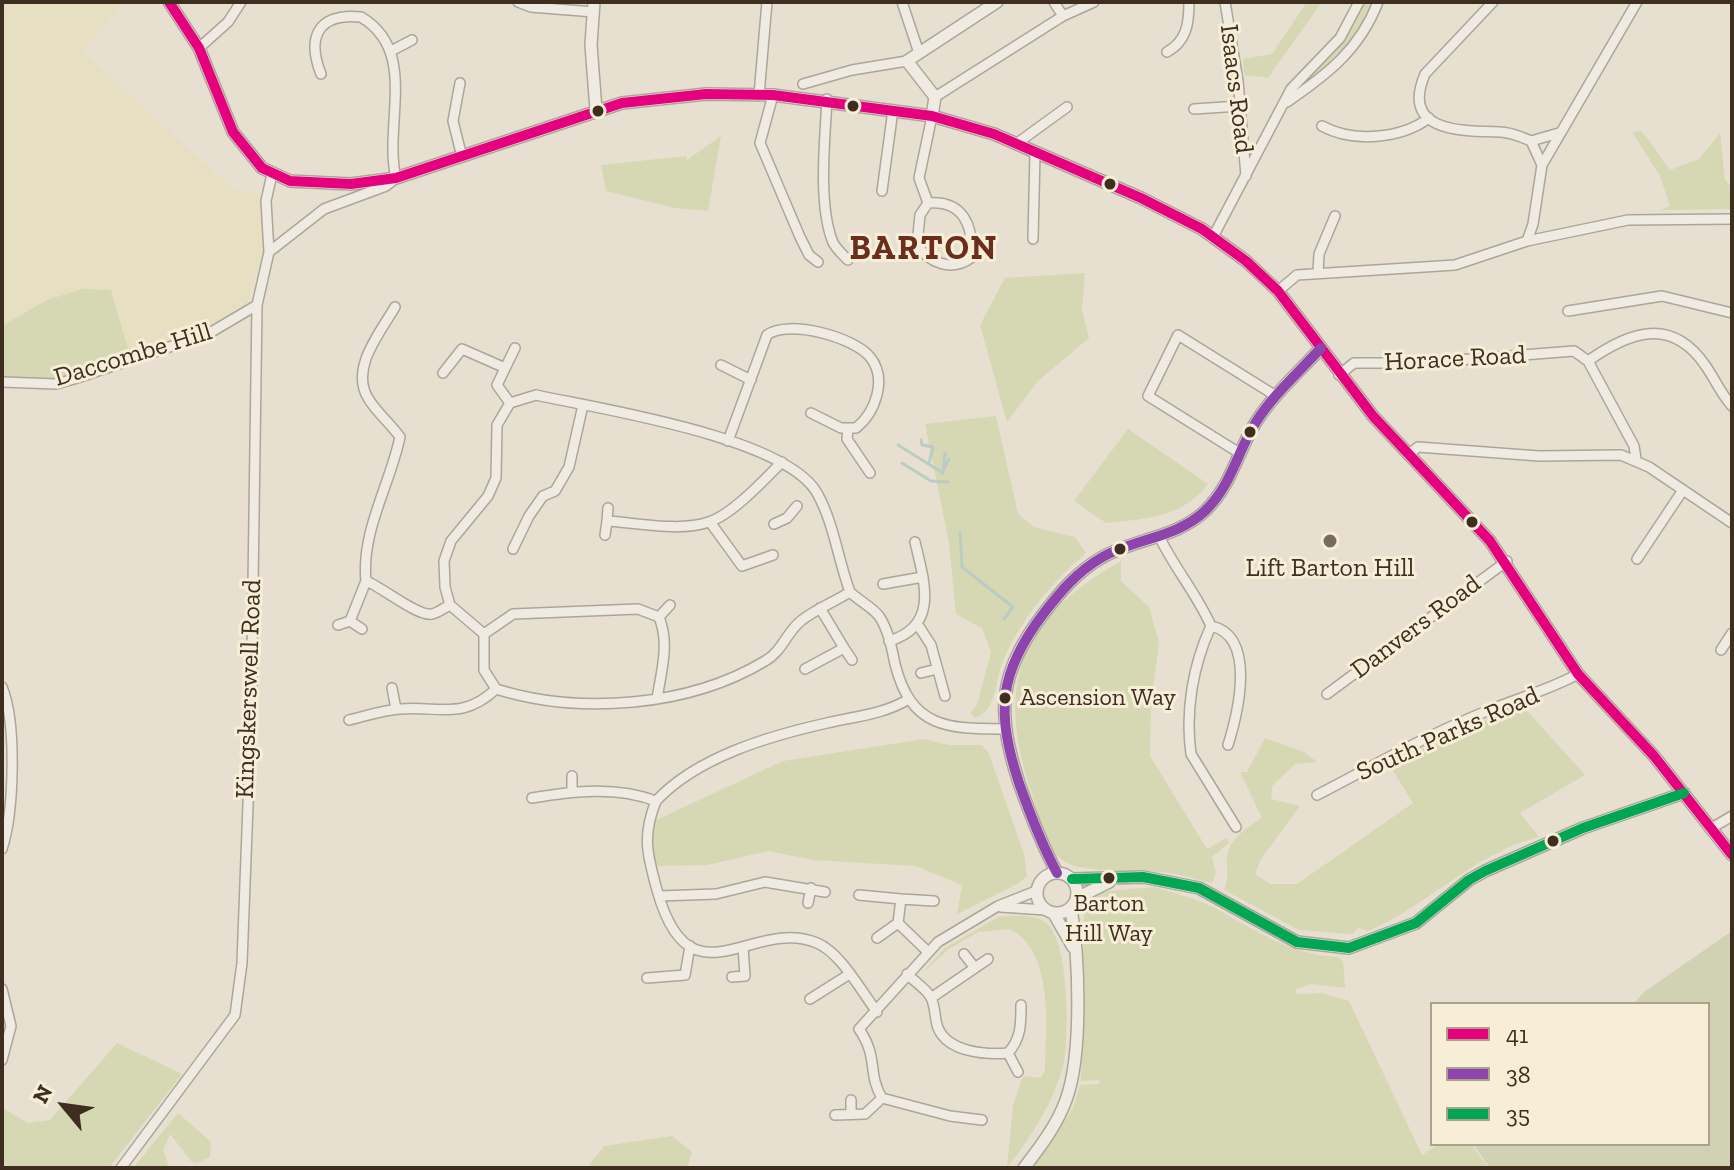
<!DOCTYPE html>
<style>
body{margin:0}
#map{position:relative;width:1734px;height:1170px;overflow:hidden;background:#e7e0d1;font-family:"Zilla Slab",serif}
canvas{display:block}
.frame{position:absolute;inset:0;border:4px solid #3d2e20;pointer-events:none}
.legend{position:absolute;left:1430px;top:1002px;width:280px;height:144px;box-sizing:border-box;background:#f7eed8;border:2px solid #ada18e;margin:0;padding:10px 14px;list-style:none;font-size:24px;color:#3d2e20}
.legend li{display:flex;align-items:center;gap:16px;height:40px}
.legend b{width:40px;border:2px solid #ada18e}
.north{position:absolute;left:24px;top:1066px;width:80px;height:80px;-webkit-text-stroke:6px #f7eed8;paint-order:stroke;rotate:299deg;font-size:22px;font-weight:700;line-height:32px;text-align:center;color:#3d2e20}
.north::after{content:'';display:block;margin:auto;width:28px;height:36px;background:#3d2e20;clip-path:polygon(50% 0,100% 100%,50% 72%,0 100%)}
</style>
<div id="map">
<canvas width="1734" height="1170"></canvas>
<div class="frame"></div>
<ul class="legend">
<li><b style="height:10px;background:#e5007d"></b>41</li>
<li><b style="height:10px;background:#8e44ad"></b>38</li>
<li><b style="height:10px;background:#00a651"></b>35</li>
</ul>
<div class="north">N</div>
</div>
<script>
const ctx = document.querySelector('canvas').getContext('2d');
ctx.lineJoin = 'round';
function paint(path, color) { ctx.fillStyle = color; ctx.fill(path, 'evenodd'); }
function trace(path, color, width, dash) { ctx.strokeStyle = color; ctx.lineWidth = width; ctx.lineCap = dash ? 'butt' : 'round'; ctx.setLineDash(dash || []); ctx.stroke(path); }
function label(font, color, halo, rows, align = 'center') {
  ctx.font = font + ' "Zilla Slab",serif'; ctx.lineWidth = 6; ctx.setLineDash([]); ctx.textBaseline = 'middle'; ctx.strokeStyle = halo; ctx.fillStyle = color; for (const [text, x, y, turn = 0] of rows) {
    ctx.save(); ctx.translate(x, y); ctx.rotate((+turn || 0) * Math.PI / 180); ctx.textAlign = isNaN(turn) ? turn : align; if (halo) ctx.strokeText(text, 0, 0); ctx.fillText(text, 0, 0); ctx.restore();
  }
}
paint(new Path2D(`
 M2 2H124L83 51 232 189 258 193 266 242 247 306 224 322 192 335 128 349 111 290 83 289 2 326Z`), '#e6dfc2');
paint(new Path2D(`
 M1307 2H1322L1268 78 1244 75 1243 59 1272 54Z
 M1359 2H1378L1363 35 1284 104 1340 38Z
 M1641 131C1654 144 1659 157 1670 170L1699 159 1720 133 1725 180 1732 188V209L1661 210 1670 206 1660 176 1632 132Z
 M721 136 708 211 675 208 606 191 601 165 686 156 687 160Z
 M1085 273 1082 310 1089 338 1038 381 1007 422 980 325 1005 278Z
 M83 289 111 290 128 349C105 379 37 383 2 377V326L47 300Z
 M996 416 1018 514 1034 527 1075 537 1086 553C1053 581 1020 620 1003 661 994 682 998 709 975 718L970 713 977 705 991 652 982 628 956 614 949 543 925 424Z
 M1128 429 1208 484C1182 518 1145 519 1106 523L1074 501Z
 M1121 561V581L1149 607 1159 643 1151 704 1150 756 1207 849 1227 838 1229 843 1212 857 1216 873 1212 883C1198 880 1184 875 1170 873 1144 869 1081 875 1062 860 1044 846 1039 815 1032 794 995 684 1018 619 1121 561Z
 M1521 704 1585 775 1520 813 1539 837C1474 853 1428 906 1368 931L1358 928 1353 934 1299 930 1224 890C1230 876 1226 871 1227 857 1229 838 1248 827 1262 818L1240 772H1247L1265 738 1304 752 1317 762 1295 764 1272 786 1271 799 1300 806 1261 859 1255 874 1270 884H1297L1413 803 1389 764Z
 M924 739 948 745H982L989 754 1024 854 1027 876 1019 883 957 914 962 885 916 866 813 860 769 851 707 865 656 866 650 836 654 821 783 761Z
 M1154 887C1174 893 1194 898 1213 907 1255 929 1289 955 1338 957L1343 962 1345 988 1312 984 1296 989 1297 994 1321 993 1349 1001 1422 1155 1439 1144H1471L1489 1168H1033L1073 1108 1080 1085 1099 1084 1100 1080 1081 1081 1084 905 1099 892Z
 M1000 916C1015 916 1035 913 1047 924 1069 942 1070 1040 1063 1067 1052 1105 1031 1137 1007 1168L1013 1105 1022 1079 1024 1076 1041 1078 1045 1069C1046 1027 1054 951 1010 929L978 932 949 949 921 974 945 948Z
 M117 1043 182 1074 109 1168H2V1108L28 1123 50 1120Z
 M178 1113 211 1142 210 1157 197 1163 191 1161 170 1134 163 1151 170 1168H133Z
 M672 1136 692 1152 687 1168H587L604 1146Z`), '#d6d7b3');
paint(new Path2D(`
 M1732 931V1168H1490L1473 1144H1708V1004H1634L1644 992Z`), '#d1d1b3');
trace(new Path2D(`
 M921 440 922 445 933 447 929 463
 M898 445 943 473
 M902 463 931 481 948 482
 M944 469 949 459
 M943 472 945 453
 M960 533 962 567 1013 607 1004 619`), '#bcccc2', 3);
const minor = new Path2D(`
 M518 2 531 7 594 12
 M902 2 919 53
 M1054 2 1063 16
 M1225 2 1238 81 1246 176
 M1493 2 1425 74C1400 133 1463 131 1500 132 1511 132 1521 137 1531 141
 M199 48 228 22 241 2
 M391 51 412 40
 M1167 52C1187 41 1189 23 1189 2
 M460 83 453 121 462 157
 M803 84 852 70 907 61
 M759 95 767 2
 M773 95 760 143 800 237 809 255 818 262
 M935 97 1063 16 1094 2
 M827 99C825 140 818 202 832 240 834 247 842 254 848 260
 M1287 102C1328 74 1360 49 1378 2
 M1194 109 1240 106
 M1322 126C1353 143 1401 139 1429 118
 M1016 144 1067 107
 M1542 165 1531 141 1559 133
 M882 191 893 110
 M928 203C964 200 974 227 971 258 952 272 928 263 917 244L920 215 928 203 919 178 932 116
 M1214 235 1291 89 1340 38 1359 2
 M1033 239 1035 153
 M1527 241 1533 224 1542 165 1637 2
 M269 252 324 209 386 186 396 178C383 125 419 51 361 17 319 13 306 36 321 74
 M1318 273 1319 254 1335 216
 M1278 291 1297 275 1455 265 1527 241 1628 220 1732 219
 M395 307C380 333 350 368 368 398 376 412 391 424 400 437 390 485 361 531 366 581 382 587 418 617 432 614 438 613 445 607 450 605
 M1568 311 1662 296 1732 313
 M1588 361C1629 332 1671 316 1705 365 1715 379 1721 394 1732 406
 M721 365 751 380
 M443 373 462 349 503 367
 M1339 375 1354 363H1419L1574 351 1588 361 1634 446 1636 459
 M2 382 56 384 74 379 208 334 257 305
 M510 403 497 385 515 348
 M848 429 847 439 870 473
 M728 441 767 335C788 319 854 337 870 357 888 379 875 413 856 428H841L811 413
 M1241 454 1148 396 1178 335 1276 396
 M1408 455 1418 447 1539 456 1621 455 1649 467 1732 523
 M608 508 607 521C638 523 679 532 709 522 733 514 765 479 782 462
 M710 522 742 566 773 555
 M774 524 787 518 797 506
 M605 535 607 521
 M1160 538C1175 569 1197 594 1211 626 1193 665 1185 711 1191 754L1236 827
 M513 549 529 516 543 496 555 491 569 467 583 405
 M1637 559 1683 490
 M883 584 923 577
 M850 592C858 600 872 607 879 616 888 629 892 649 895 664 911 728 947 729 1005 729
 M659 617 670 605
 M350 621 362 629
 M338 625 350 621 366 581
 M918 625 931 645 945 696
 M1211 626C1257 636 1238 713 1228 745
 M484 634 450 605 445 587 444 561 451 541 488 496 496 478 497 425 510 403 536 395C600 409 785 437 817 493 834 523 838 560 850 592
 M484 634V670L496 689C579 715 689 707 765 661 782 652 787 631 802 620 816 609 834 602 850 592
 M484 634 513 614 638 609 659 617C670 644 661 672 657 699
 M889 641C940 626 924 581 915 542
 M844 648 852 660
 M1721 650 1732 633
 M805 669 844 648 820 608
 M921 673 937 669
 M2 687C17 723 14 812 2 849
 M392 688 396 709
 M1327 694 1507 561
 M349 720C366 716 383 710 400 709 441 706 463 720 496 689
 M572 776V791
 M1317 795C1373 766 1429 734 1487 711 1518 698 1549 690 1578 674
 M532 798C574 791 616 786 656 801 697 757 769 736 827 723 856 716 882 715 909 699
 M656 801C642 836 647 854 657 890 690 1009 752 916 817 943 841 953 861 991 877 1012
 M1710 829 1732 816
 M859 895 901 899 898 923 927 951
 M659 896 716 894 765 882 825 892
 M901 899 934 901
 M808 903 811 888
 M1001 907 1045 910
 M877 938 898 923
 M964 954 975 968
 M907 974C914 981 925 988 930 996 936 1005 934 1018 938 1028 948 1052 985 1055 1008 1053 1021 1039 1021 1024 1021 1005
 M732 977 745 976 743 947
 M647 978 685 975 690 946
 M2 989 11 1026 2 1060
 M931 998 988 959
 M810 999 848 975
 M1008 1053 1018 1072
 M851 1114V1100
 M835 1115 865 1114 882 1098
 M982 1120 950 1116 882 1098C867 1073 879 1058 859 1029L938 942 998 906 1036 891
 M121 1168 235 1015 242 963 251 725 257 305 269 252 266 201 272 174`);
const tertiary = new Path2D(`
 M169 2 199 48 233 132 262 168 290 181 351 184 396 178 622 103 706 94 773 95 932 116 994 134 1141 198 1202 229 1246 261 1278 291 1373 416 1490 541 1578 674 1654 756 1732 855
 M594 2 591 45 596 110
 M932 116 935 97 907 61 997 2
 M1037 893a20 20 0 1 1 40 0a20 20 0 1 1-40 0Z
 M1057 873C1041 843 1030 814 1019 783 996 712 998 673 1044 613 1061 591 1077 572 1101 558 1135 538 1175 539 1205 511 1232 485 1237 452 1256 422 1273 395 1299 372 1321 348
 M1072 879 1143 877 1199 888 1297 942 1349 948 1416 923 1469 880 1485 871 1583 828 1684 793
 M1077 898 1109 882
 M1054 914 1073 947
 M1024 1168C1040 1147 1057 1125 1066 1100 1083 1054 1079 957 1071 908`);
trace(minor, '#ada599', 12);
trace(tertiary, '#ada599', 14);
trace(minor, '#efebe3', 9);
trace(tertiary, '#efebe3', 11);
trace(new Path2D(`
 M169 2 199 48 233 132 262 168 290 181 351 184 396 178 622 103 706 94 773 95 932 116 994 134 1141 198 1202 229 1246 261 1278 291 1373 416 1490 541 1578 674 1654 756 1732 855`), '#e5007d', 10);
trace(new Path2D(`
 M1057 873C1041 843 1030 814 1019 783 996 712 998 673 1044 613 1061 591 1077 572 1101 558 1135 538 1175 539 1205 511 1232 485 1237 452 1256 422 1273 395 1299 372 1321 348`), '#8e44ad', 10);
trace(new Path2D(`
 M1072 879 1143 877 1199 888 1297 942 1349 948 1416 923 1469 880 1485 871 1583 828 1684 793`), '#00a651', 10);
for (const [x, y, r, color] of [
 [853,106,7,"#3d2e20"],
 [598,111,7,"#3d2e20"],
 [1110,184,7,"#3d2e20"],
 [1250,432,7,"#3d2e20"],
 [1472,522,7,"#3d2e20"],
 [1330,541,8,"#786c5e"],
 [1120,549,7,"#3d2e20"],
 [1005,698,7,"#3d2e20"],
 [1553,841,7,"#3d2e20"],
 [1109,878,7,"#3d2e20"]
]) { const dot = new Path2D(); dot.arc(x, y, r, 0, 2 * Math.PI); ctx.fillStyle = color; ctx.fill(dot); trace(dot, '#f7eed8', 3); }
label('24px', '#3d2e20', '#f7eed8', [
 ["Ascension Way",1020,698],
 ["Barton",1109,904,"center"],
 ["Hill Way",1109,934,"center"]
], 'left');
label('26px', '#3d2e20', '#f7eed8', [
 ["Isaacs Road",1236,89,83],
 ["Daccombe Hill",133,355,-17],
 ["Horace Road",1455,359,-3],
 ["Danvers Road",1416,627,-37],
 ["Kingskerswell Road",249,689,-88],
 ["South Parks Road",1448,734,-24]
]);
label('26px', '#3d2e20', '#f7eed8', [
 ["Lift Barton Hill",1330,569]
]);
ctx.letterSpacing = '2px';
label('bold 34px', '#6b2e1e', '#f7eed8', [
 ["BARTON",924,249]
]);
ctx.letterSpacing = '0px';
</script>
